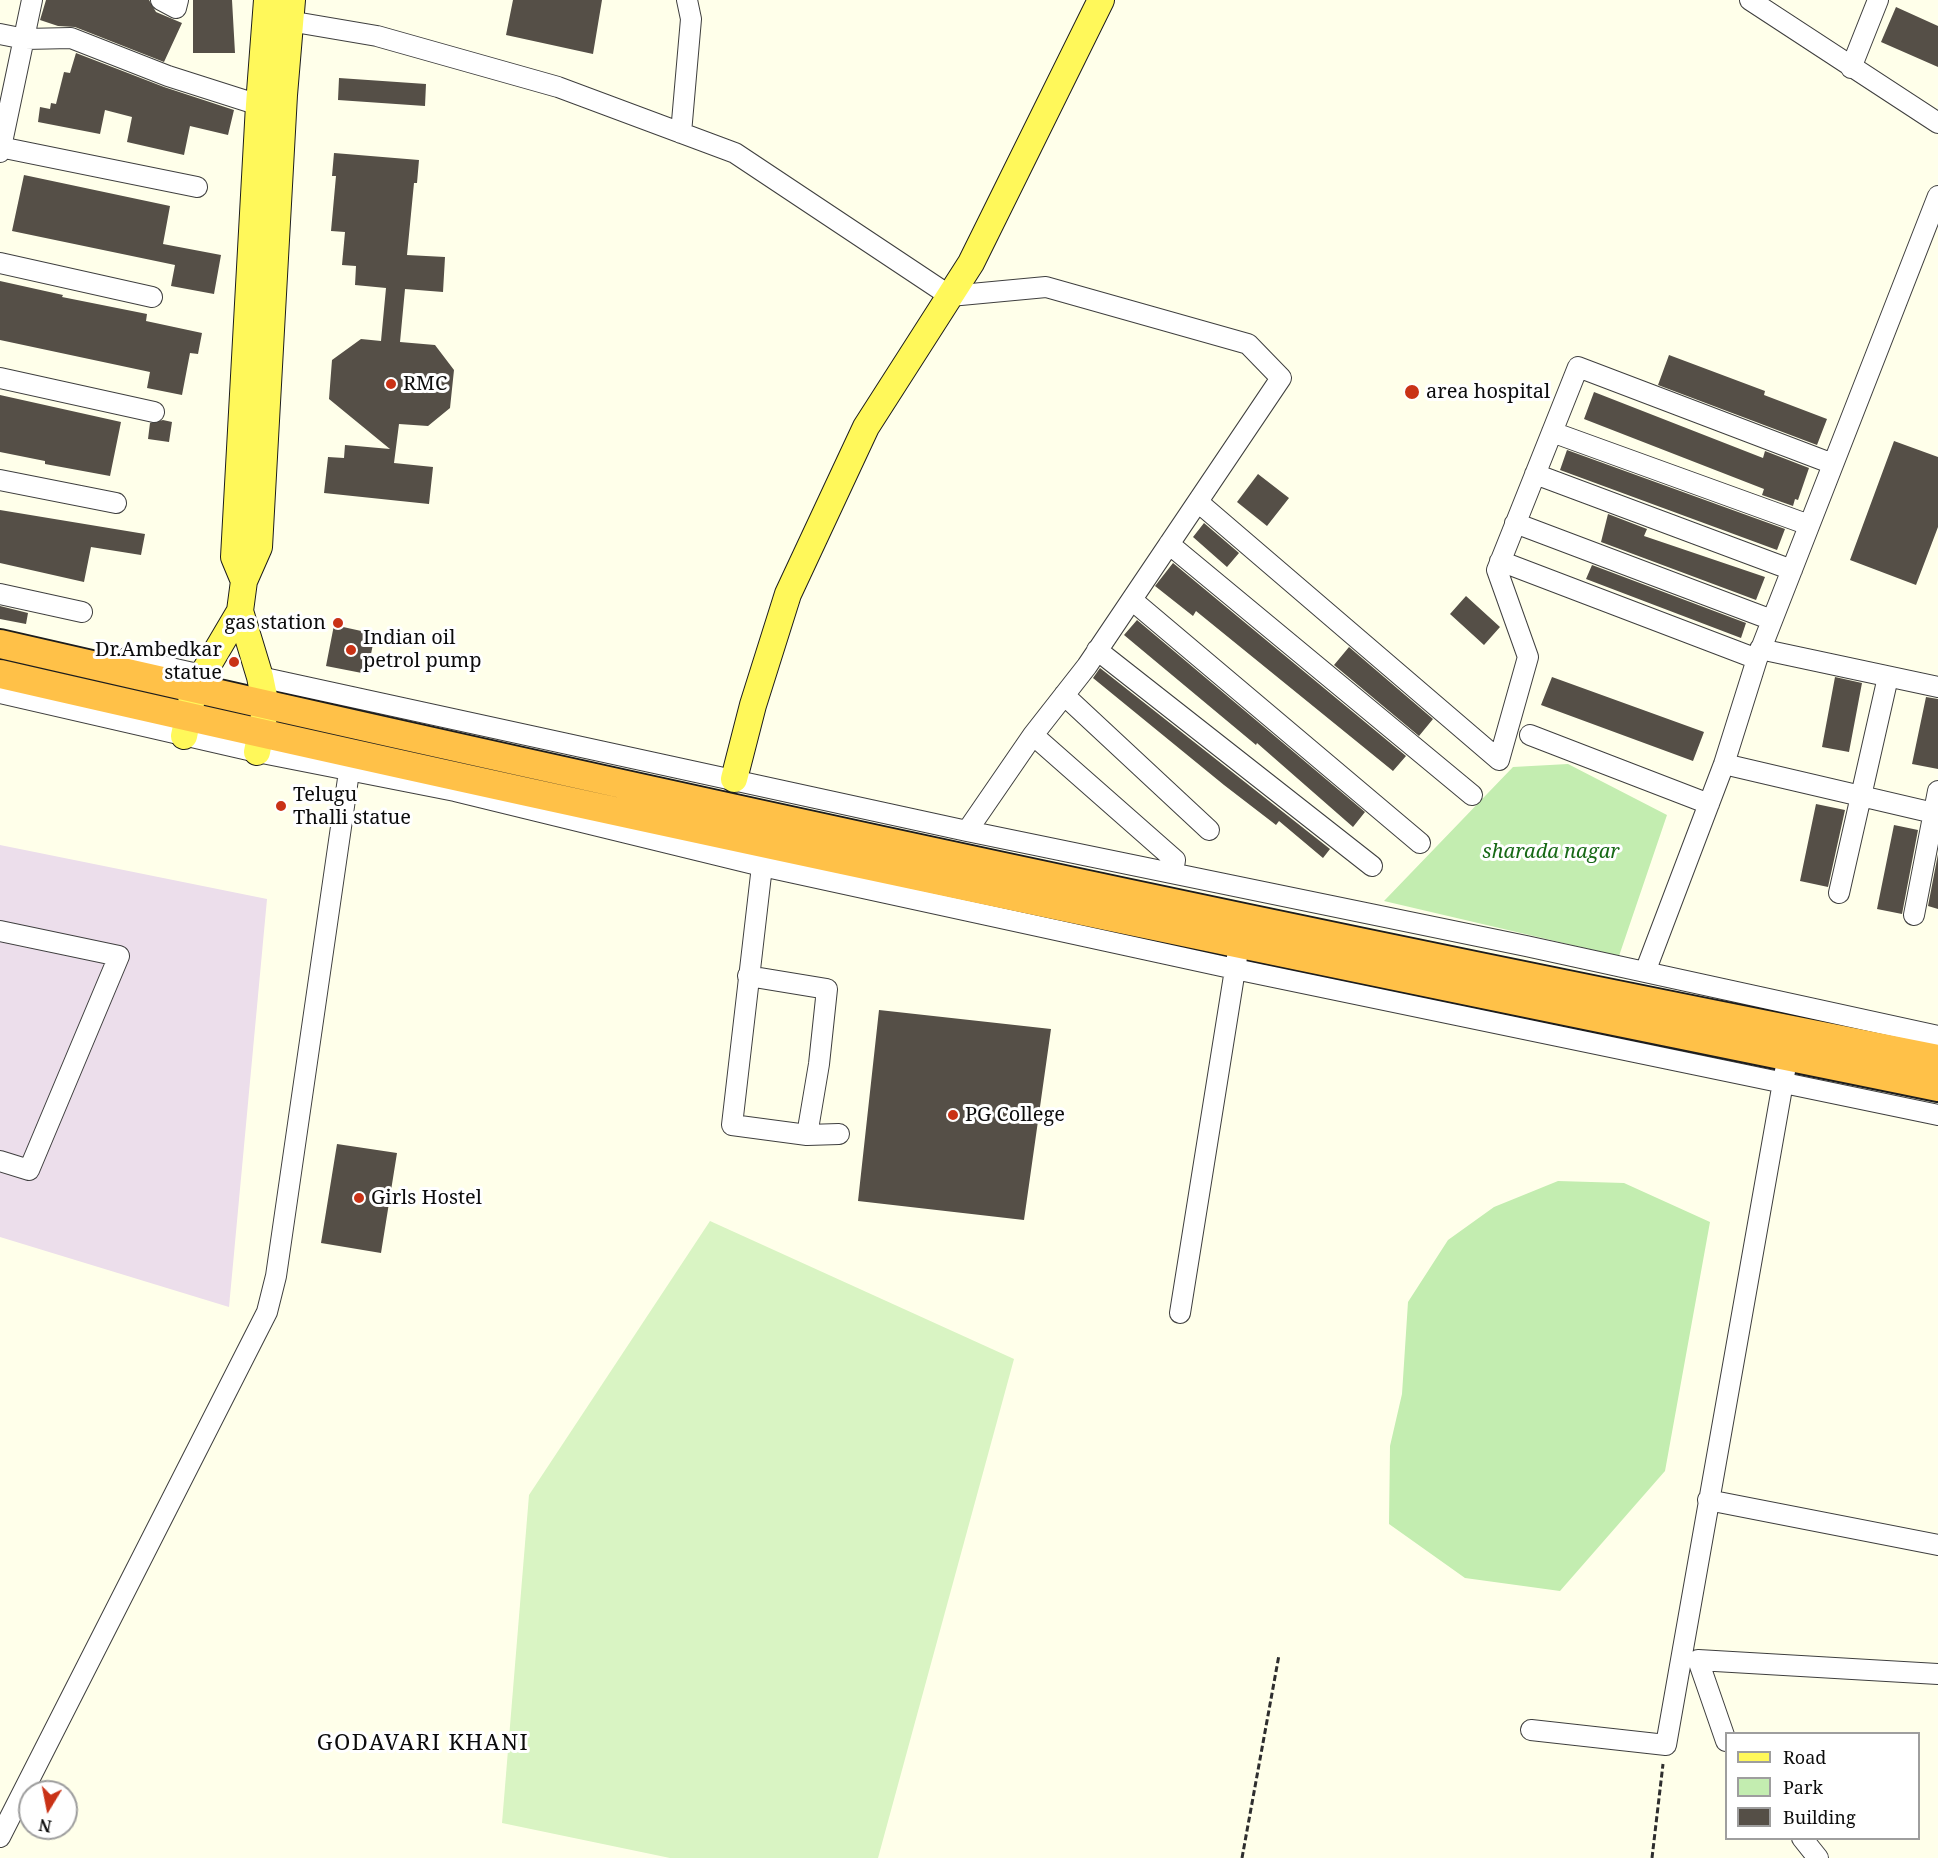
<!DOCTYPE html>
<style>
body{margin:0}
#map{position:relative;width:1938px;height:1858px;overflow:hidden;background:#ffffea;font-family:"Noto Serif",serif}
canvas{display:block}
.legend{position:absolute;left:1725px;top:1732px;width:195px;height:108px;box-sizing:border-box;background:#fff;border:2px solid #9e9e9e;margin:0;padding:8px 10px;list-style:none;font-size:18px;color:#0c0c0c}
.legend li{display:flex;align-items:center;gap:12px;height:30px}
.legend b{width:30px;border:2px solid #9e9e9e}
.north{position:absolute;left:18px;top:1780px;width:60px;height:60px;box-sizing:border-box;background:#fff;border:2px solid #9e9e9e;border-radius:50%;rotate:190deg;font-size:16px;font-weight:700;line-height:24px;text-align:center;color:#0c0c0c}
.north::after{content:'';display:block;margin:auto;width:21px;height:27px;background:#c93216;clip-path:polygon(50% 0,100% 100%,50% 72%,0 100%)}
</style>
<div id="map">
<canvas width="1938" height="1858"></canvas>
<ul class="legend">
<li><b style="height:8px;background:#fff85a"></b>Road</li>
<li><b style="height:16px;background:#c3edb0"></b>Park</li>
<li><b style="height:16px;background:#554f47"></b>Building</li>
</ul>
<div class="north">N</div>
</div>
<script>
const ctx = document.querySelector('canvas').getContext('2d');
ctx.lineJoin = 'round';
function paint(path, color) { ctx.fillStyle = color; ctx.fill(path, 'evenodd'); }
function trace(path, color, width, dash) { ctx.strokeStyle = color; ctx.lineWidth = width; ctx.lineCap = dash ? 'butt' : 'round'; ctx.setLineDash(dash || []); ctx.stroke(path); }
function label(font, color, halo, rows, align = 'center') {
  ctx.font = font + ' "Noto Serif",serif'; ctx.lineWidth = 6; ctx.setLineDash([]); ctx.textBaseline = 'middle'; ctx.strokeStyle = halo; ctx.fillStyle = color; for (const [text, x, y, turn = 0] of rows) {
    ctx.save(); ctx.translate(x, y); ctx.rotate((+turn || 0) * Math.PI / 180); ctx.textAlign = isNaN(turn) ? turn : align; if (halo) ctx.strokeText(text, 0, 0); ctx.fillText(text, 0, 0); ctx.restore();
  }
}
paint(new Path2D(`
 M0 845 267 899 229 1307 0 1237Z`), '#ecdeeb');
paint(new Path2D(`
 M1568 764 1667 815 1619 956 1384 901 1513 767Z
 M1558 1181 1624 1183 1710 1222 1665 1471 1560 1591 1465 1578 1389 1524 1390 1446 1402 1394 1408 1302 1448 1240 1494 1207Z`), '#c3edb0');
paint(new Path2D(`
 M710 1221 1014 1359 878 1858H670L502 1823 529 1495Z`), '#d9f4c3');
paint(new Path2D(`
 M46 0H149L156 12 182 23 164 62 75 27 58 26 40 20Z
 M193 0H232L235 53H193Z
 M513 0H602L593 54 506 35Z
 M1896 7 1938 26V67L1881 42Z
 M76 53 164 87 234 110 228 135 190 126 184 155 127 142 132 117 105 110 100 134 38 122 40 107 50 109 51 103 56 104 64 72 70 73Z
 M339 78 426 84 425 106 338 100Z
 M334 153 419 160 417 183H414L407 255 445 257 443 292 405 289 400 342 435 345 454 370 450 408 428 426 399 424 394 463 433 467 429 504 324 493 328 457 344 458 345 445 390 449 329 399 332 360 361 339 381 341 386 288 355 285 356 266 342 265 345 232 331 231 336 176H332Z
 M24 175 170 206 163 244 221 255 214 294 171 286 175 265 12 231Z
 M0 281 63 295 62 297 147 314 146 321 202 333 198 354 190 353 182 395 147 388 150 372 0 340Z
 M1669 355 1765 391 1764 395 1827 419 1817 445 1658 385Z
 M1594 392 1763 458 1765 451 1809 468 1798 500 1795 499 1793 506 1762 495 1764 489 1584 419Z
 M0 395 121 422 110 476 45 464V461L0 452Z
 M163 420 172 422 169 442 148 439 150 423Z
 M1894 441 1938 457V527L1916 585 1850 560Z
 M1567 450 1785 529 1777 550 1560 470Z
 M1258 474 1289 498 1267 526 1237 502Z
 M0 510 145 534 141 555 91 547 84 582 0 563Z
 M1608 514 1647 529 1644 536 1765 577 1756 600 1601 542Z
 M1204 523 1239 553 1227 567 1193 537Z
 M1173 563 1406 756 1393 771 1196 611 1193 616 1155 586Z
 M1592 565 1746 623 1741 638 1586 579Z
 M1466 596 1500 627 1484 645 1450 614Z
 M0 606 28 613 26 624 0 619Z
 M1137 620 1365 812 1353 827 1257 743 1256 745 1124 635Z
 M334 625 375 634 367 674 326 666Z
 M1349 647 1433 719 1419 736 1334 665Z
 M1100 668 1330 849 1323 858 1279 821 1276 825 1224 785 1093 678Z
 M1552 677 1704 732 1693 761 1541 705Z
 M1835 677 1862 683 1849 752 1822 747Z
 M1926 697 1938 699V769L1912 764Z
 M1816 804 1845 810 1828 887 1800 881Z
 M1894 825 1918 830 1902 914 1877 909Z
 M1938 854V909L1928 906Z
 M879 1010 1051 1029 1024 1220 858 1201Z
 M337 1144 397 1153 381 1253 321 1243Z`), '#554f47');
const minor = new Path2D(`
 M161 0 176 8 178 0
 M1750 0 1938 123
 M277 19 377 36 558 87 735 153 950 296 1046 287 1248 344 1281 378 1087 666 1033 735 967 831
 M0 34 25 39 71 38 168 76 259 105
 M1851 68 1878 0
 M681 133 691 19 687 0
 M0 147 197 187
 M0 152 32 0
 M0 263 152 297
 M0 378 154 412
 M1552 432 1809 525
 M1535 474 1792 570
 M0 480 116 503
 M1198 502 1499 760 1528 657 1497 570 1578 367 1833 464
 M1515 523 1772 620
 M1169 544 1472 795
 M1500 561 1757 659
 M0 594 82 612
 M1132 600 1420 843
 M1760 649 1938 687
 M1097 650 1372 866
 M126 658 202 675
 M260 677 967 831 1526 946 1938 1036
 M0 693 257 752 455 791 762 866 1235 969 1938 1115
 M1064 695 1209 830
 M1033 735 1175 860 1173 873
 M1530 735 1709 804
 M1724 764 1938 814
 M762 866 732 1125 807 1135 839 1134
 M1839 893 1888 677
 M1914 915 1938 791
 M0 931 119 956 29 1170 0 1161
 M1645 972 1724 764 1757 659 1938 196
 M748 976 827 989 819 1064 807 1135
 M1180 1313 1237 957
 M1708 1500 1938 1545
 M1531 1730 1666 1745 1785 1071
 M1726 1741 1698 1660 1938 1674
 M0 1837 267 1312 276 1276 351 758
 M1802 1838 1818 1858`);
const major = new Path2D(`
 M244 581 234 557 259 105 267 0
 M240 611 260 677 266 706 257 752
 M184 736 194 689 240 611 244 581 259 547 284 95 292 0
 M734 779 753 705 788 594 866 427 971 263 1101 0`);
const highway = new Path2D(`
 M0 644C644 792 1290 932 1938 1059
 M0 674C644 822 1291 956 1938 1087`);
trace(minor, '#3f3f3f', 22);
trace(major, '#1d1d1d', 28);
trace(highway, '#1d1d1d', 32);
trace(new Path2D(`
 M1242 1858 1279 1655
 M1652 1858 1663 1764`), '#2e2e2e', 3, [6, 3]);
trace(minor, '#fff', 20);
trace(major, '#fff85a', 26);
trace(highway, '#ffc148', 28);
for (const [x, y, r, color] of [
 [391,384,6,"#c93216"],
 [1412,392,8,"#c93216"],
 [338,623,6,"#c93216"],
 [351,650,6,"#c93216"],
 [234,662,6,"#c93216"],
 [281,806,6,"#c93216"],
 [953,1115,6,"#c93216"],
 [359,1198,6,"#c93216"]
]) { const dot = new Path2D(); dot.arc(x, y, r, 0, 2 * Math.PI); ctx.fillStyle = color; ctx.fill(dot); trace(dot, '#fff', 2); }
label('20px', '#0c0c0c', '#fff', [
 ["RMC",403,384],
 ["area hospital",1426,392],
 ["gas station",326,623,"right"],
 ["Indian oil",363,638],
 ["petrol pump",363,661],
 ["Dr.Ambedkar",222,650,"right"],
 ["statue",222,673,"right"],
 ["Telugu",293,795],
 ["Thalli statue",293,818],
 ["PG College",965,1115],
 ["Girls Hostel",371,1198]
], 'left');
label('italic 20px', '#176916', '#fff', [
 ["sharada nagar",1551,852]
]);
ctx.letterSpacing = '1.5px';
label('22px', '#0c0c0c', '#fff', [
 ["GODAVARI KHANI",423,1744]
]);
ctx.letterSpacing = '0px';
</script>
